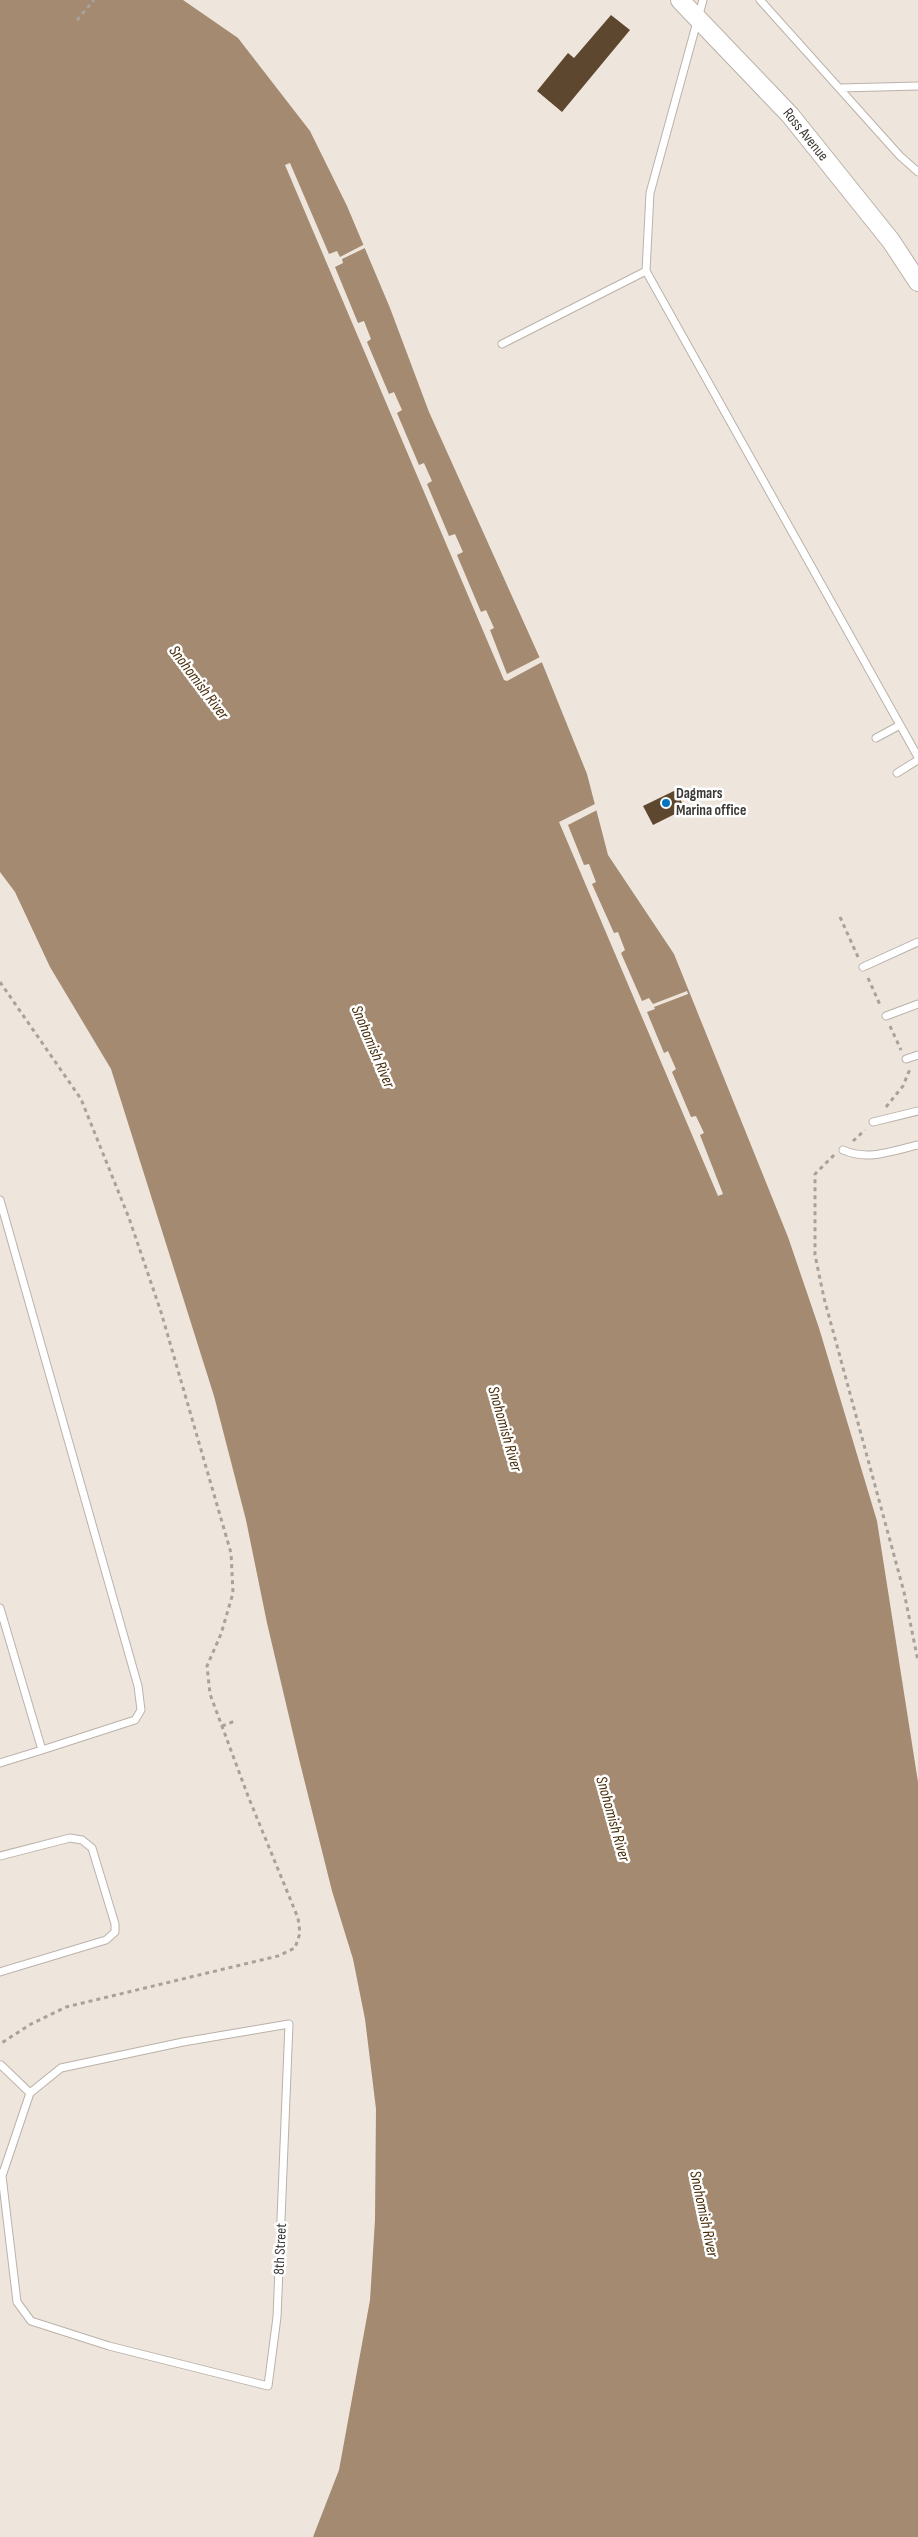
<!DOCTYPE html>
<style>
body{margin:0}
canvas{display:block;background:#eee5dc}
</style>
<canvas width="918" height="2537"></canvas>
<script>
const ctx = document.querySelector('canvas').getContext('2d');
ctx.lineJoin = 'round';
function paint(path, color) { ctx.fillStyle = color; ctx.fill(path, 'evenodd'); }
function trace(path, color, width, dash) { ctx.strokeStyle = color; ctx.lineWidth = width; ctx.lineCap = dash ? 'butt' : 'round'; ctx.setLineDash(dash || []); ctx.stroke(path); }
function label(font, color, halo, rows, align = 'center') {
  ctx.font = font + ' "Sofia Sans Condensed",sans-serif'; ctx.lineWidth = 5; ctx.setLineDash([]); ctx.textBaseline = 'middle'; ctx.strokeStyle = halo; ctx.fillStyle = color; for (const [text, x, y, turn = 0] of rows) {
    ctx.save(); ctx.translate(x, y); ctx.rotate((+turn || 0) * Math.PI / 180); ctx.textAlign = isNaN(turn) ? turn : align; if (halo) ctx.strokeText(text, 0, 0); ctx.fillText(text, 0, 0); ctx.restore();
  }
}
paint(new Path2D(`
 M0 0H183L238 38 310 131 347 206 390 308 429 412 543 665 587 774 608 855 674 954 788 1237 819 1328 877 1521 918 1782V2537H313L339 2470 370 2300 375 2220 376 2109 365 2019 353 1959 332 1891 299 1759 267 1623 246 1520 214 1396 111 1069 50 967 15 892 0 872Z`), '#a38a70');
paint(new Path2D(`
 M290 163 329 254 337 251 340 257 365 244 367 247 342 259 343 263 335 267 358 323 364 321 371 339 367 342 389 394 394 392 402 410 397 413 419 465 424 463 432 481 427 484 449 536 455 534 463 552 457 555 481 612 486 610 494 628 490 630 507 674 542 656 544 661 507 681 504 680 285 165Z
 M597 803 599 809 568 825 584 865 589 864 596 882 592 884 614 933 618 932 625 950 621 953 642 1001 649 998 653 1004 687 991 688 994 654 1007 655 1009 647 1012 664 1053 668 1051 676 1069 672 1072 691 1117 696 1116 704 1133 700 1135 723 1194 718 1196 559 822Z`), '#eee5dc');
paint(new Path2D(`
 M611 15 630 30 562 112 537 91 568 53 574 58Z
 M676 790 685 809 653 825 643 806Z`), '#5d472f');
const service = new Path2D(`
 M703 0 650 193 646 271 918 757
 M760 0 900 156 918 172
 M840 88 918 86
 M502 344 646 271
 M876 738 900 725
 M897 773 918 760
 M863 967 918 942
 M886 1016 918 1004
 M906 1059 918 1055
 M873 1122 918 1111
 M843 1150C868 1161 892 1151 918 1145
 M0 1200 138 1686 141 1710 135 1720 42 1750
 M0 1608 42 1750 0 1763
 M0 1856 70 1838 82 1840 92 1848 115 1924V1932L106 1940 0 1972
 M0 2173 2 2176 17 2302 31 2321 109 2346 268 2386 277 2317 289 2024 183 2042 61 2068 30 2093 1 2065
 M2 2176 30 2093`);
const tertiary = new Path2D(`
 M680 0 790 115 891 241 918 282`);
trace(service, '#bab2aa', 9);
trace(tertiary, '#bab2aa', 20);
trace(new Path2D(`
 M77 20 94 0
 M840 917 858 957
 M868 978 881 1007
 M0 982 81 1099 129 1218 161 1312 231 1553 233 1593 221 1634 207 1666 210 1694 248 1796 298 1918 300 1933 295 1948 278 1956 66 2007 31 2024 0 2044
 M890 1026 901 1050
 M886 1107 903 1086 910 1069
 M853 1141 865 1130
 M834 1155 815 1174V1255L824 1298 904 1592 918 1661
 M222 1726 235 1721`), '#a9a29b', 3, [4, 4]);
trace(service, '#fff', 7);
trace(tertiary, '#fff', 18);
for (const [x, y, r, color] of [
 [666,803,5,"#0674bf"]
]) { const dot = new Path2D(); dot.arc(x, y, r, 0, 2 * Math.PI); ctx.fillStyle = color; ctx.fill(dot); trace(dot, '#fff', 2); }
label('15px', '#3d3a36', '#fff', [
 ["Ross Avenue",805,135,51],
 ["8th Street",281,2249,-87]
]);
label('bold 15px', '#3d3a36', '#fff', [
 ["Dagmars",676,794],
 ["Marina office",676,811]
], 'left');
label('italic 16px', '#492e0b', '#fff', [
 ["Snohomish River",198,683,53],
 ["Snohomish River",372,1047,67],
 ["Snohomish River",504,1429,74],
 ["Snohomish River",612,1819,74],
 ["Snohomish River",703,2214,78]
]);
</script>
